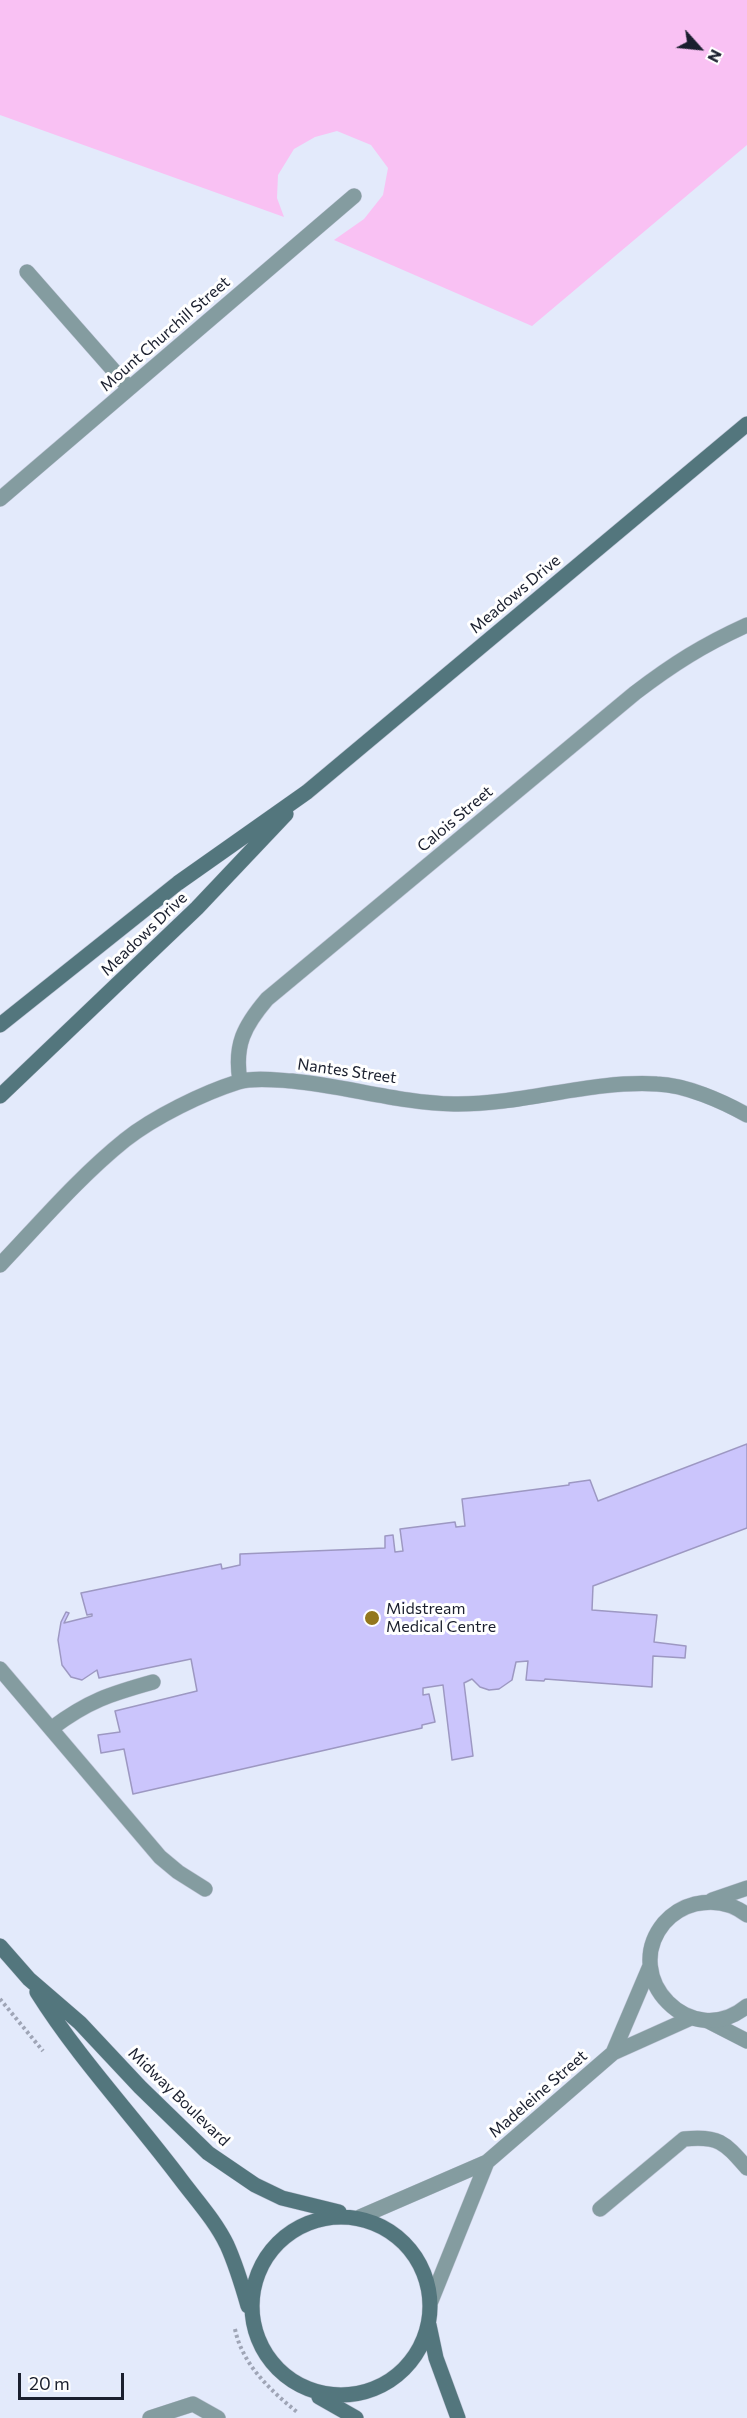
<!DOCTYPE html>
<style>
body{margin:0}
#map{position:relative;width:747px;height:2418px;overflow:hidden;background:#e3eafb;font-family:Commissioner,sans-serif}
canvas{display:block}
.north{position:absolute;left:669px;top:18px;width:60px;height:60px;-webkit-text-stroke:4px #fff;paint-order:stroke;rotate:117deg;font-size:16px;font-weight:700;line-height:24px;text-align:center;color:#1a1f2e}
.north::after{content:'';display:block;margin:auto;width:21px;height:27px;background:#1a1f2e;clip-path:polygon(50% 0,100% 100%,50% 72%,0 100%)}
.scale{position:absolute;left:18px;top:2373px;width:106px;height:27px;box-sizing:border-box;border:3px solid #1a1f2e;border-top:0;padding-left:8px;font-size:18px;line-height:21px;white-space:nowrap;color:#1a1f2e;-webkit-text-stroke:4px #fff;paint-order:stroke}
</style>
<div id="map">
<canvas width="747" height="2418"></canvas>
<div class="north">N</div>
<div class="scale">20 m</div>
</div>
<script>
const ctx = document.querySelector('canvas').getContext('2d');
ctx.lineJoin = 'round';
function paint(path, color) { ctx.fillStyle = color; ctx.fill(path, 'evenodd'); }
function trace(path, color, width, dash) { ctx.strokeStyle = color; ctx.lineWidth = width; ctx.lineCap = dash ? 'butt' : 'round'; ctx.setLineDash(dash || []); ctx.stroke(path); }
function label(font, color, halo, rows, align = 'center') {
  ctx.font = font + ' Commissioner,sans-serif'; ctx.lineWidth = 6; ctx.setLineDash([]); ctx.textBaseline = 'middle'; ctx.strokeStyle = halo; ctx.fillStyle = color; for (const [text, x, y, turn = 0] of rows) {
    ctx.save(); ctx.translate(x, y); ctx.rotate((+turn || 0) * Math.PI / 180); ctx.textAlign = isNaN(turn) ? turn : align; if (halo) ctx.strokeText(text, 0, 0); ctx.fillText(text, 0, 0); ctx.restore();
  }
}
paint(new Path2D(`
 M0 0H747V145L532 326 334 240 364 219 383 195 388 168 371 145 337 131 315 137 294 149 278 175 277 198 284 217 0 115Z`), '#f9c1f3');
const building = new Path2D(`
 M747 1444V1528L593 1586 592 1610 657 1615 654 1642 686 1646 685 1658 653 1656 652 1687 545 1679 544 1681 526 1680 528 1661 516 1662 512 1680 499 1689 489 1690 480 1687 472 1679 464 1683 473 1756 452 1760 443 1685 423 1688V1695L429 1694 435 1722 422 1725V1728L133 1794 124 1749 101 1753 98 1735 120 1732 115 1711 197 1691 191 1659 99 1678 97 1670 82 1680 71 1677 62 1665 58 1640 61 1622 66 1612 69 1613 64 1623 92 1616V1614L87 1615 81 1593 221 1564 222 1569 240 1565V1554L385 1548V1536L393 1535 395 1552 403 1551 400 1529 455 1522 456 1527 465 1526 462 1499 569 1485V1483L590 1480 598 1501Z`);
paint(building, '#cbc5fc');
trace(building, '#9d98c2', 1.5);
const lane = new Path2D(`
 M0 1669 160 1857 178 1872 205 1889
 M52 1728C88 1701 110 1694 153 1682
 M708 2021 747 2041
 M600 2209 684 2139C719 2135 725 2143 747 2168
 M150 2418 193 2404 218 2418`);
const street = new Path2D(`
 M27 272 129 388
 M0 499 354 196
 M240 1081C234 1045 244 1026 267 999L635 693C673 664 703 645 747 625
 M0 1265C40 1223 79 1177 125 1140 154 1117 203 1093 238 1082 254 1077 276 1080 292 1081 346 1086 400 1103 454 1104 523 1105 589 1080 657 1084 686 1085 722 1101 747 1115
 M712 1900 747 1888
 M747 1915C732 1903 713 1900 695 1904 683 1907 672 1914 664 1923 619 1978 692 2052 747 2006
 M613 2053 650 1966
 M360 2217 487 2162 613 2053 691 2018
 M431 2301 487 2162`);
const secondary = new Path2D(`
 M0 1025 178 883 307 792 747 424
 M0 1096 197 908 286 814
 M0 1946 29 1979 80 2023 140 2087 208 2153 255 2185 282 2198 339 2212
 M37 1992C79 2059 135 2118 182 2181 198 2202 216 2222 227 2245 236 2265 242 2285 248 2306
 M252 2306a89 89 0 1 1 178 0a89 89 0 1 1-178 0Z
 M429 2325 436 2358 458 2418
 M319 2397 356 2418`);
trace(lane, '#bfc5d6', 16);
trace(street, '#bfc5d6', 16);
trace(secondary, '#bfc5d6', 16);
trace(new Path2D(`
 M0 1999 43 2051
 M235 2329C242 2364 270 2390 297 2412`), '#9fa5b6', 4, [3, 3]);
trace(lane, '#849ca0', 15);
trace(street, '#849ca0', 15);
trace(secondary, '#53767d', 15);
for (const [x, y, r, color] of [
 [372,1618,8,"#93771d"]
]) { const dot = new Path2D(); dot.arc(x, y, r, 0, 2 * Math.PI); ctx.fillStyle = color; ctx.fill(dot); trace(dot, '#fff', 2); }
label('16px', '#1a1f2e', '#fff', [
 ["Mount Churchill Street",165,334,-41],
 ["Meadows Drive",515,594,-40],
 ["Calois Street",455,819,-40],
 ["Meadows Drive",144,934,-44],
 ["Nantes Street",347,1071,8],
 ["Madeleine Street",538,2094,-41],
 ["Midway Boulevard",179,2097,44]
]);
label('16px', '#1a1f2e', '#fff', [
 ["Midstream",386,1609],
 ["Medical Centre",386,1627]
], 'left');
</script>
